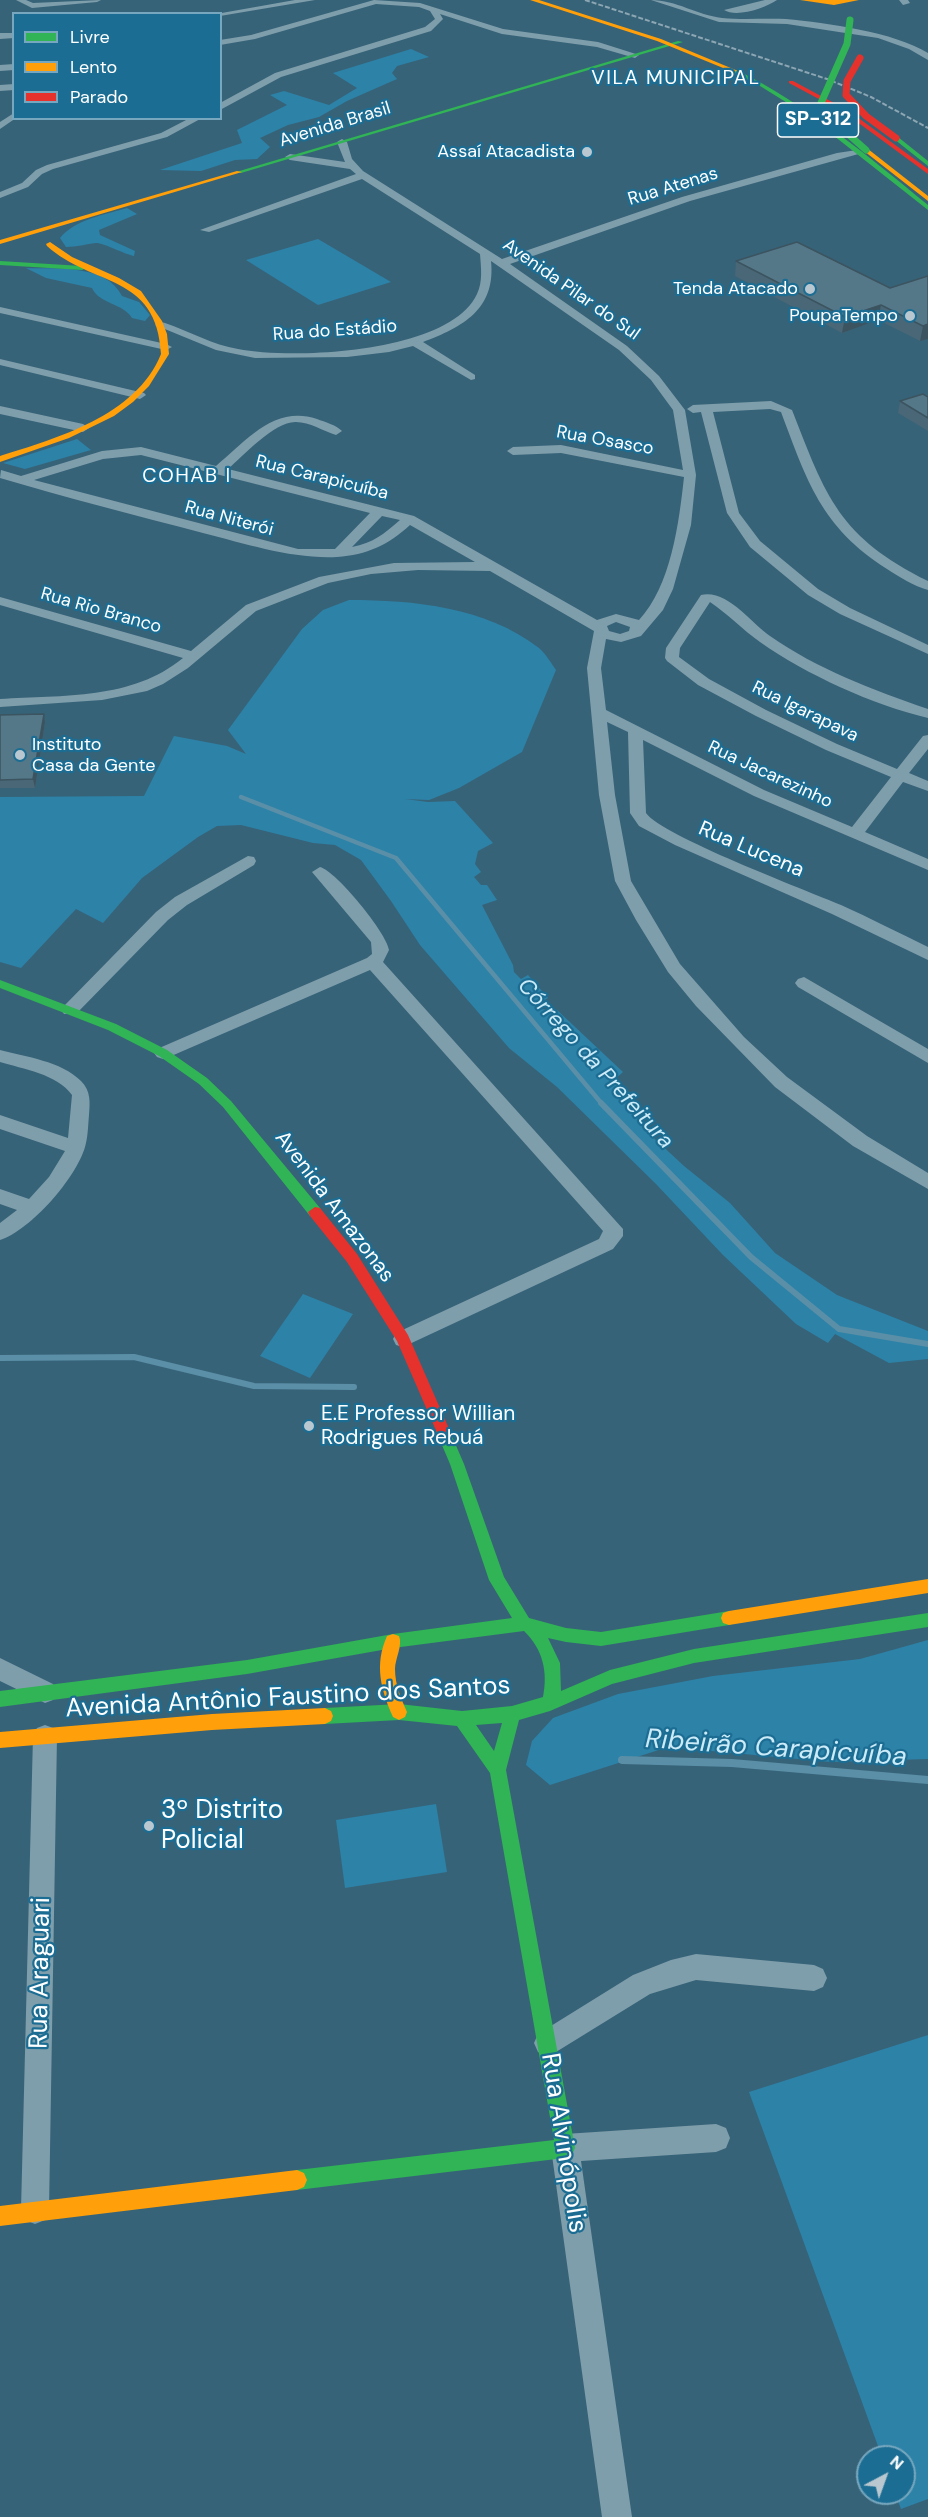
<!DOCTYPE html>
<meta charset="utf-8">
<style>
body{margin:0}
#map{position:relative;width:928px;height:2517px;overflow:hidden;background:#376378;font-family:"DM Sans",sans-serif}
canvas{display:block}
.legend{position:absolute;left:12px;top:12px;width:210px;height:108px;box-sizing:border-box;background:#1c6d93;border:2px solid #77a7be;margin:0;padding:8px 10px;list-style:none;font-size:18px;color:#fff}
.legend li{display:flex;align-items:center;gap:12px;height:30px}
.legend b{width:30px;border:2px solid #77a7be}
.north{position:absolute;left:856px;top:2445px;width:60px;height:60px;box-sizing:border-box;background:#1c6d93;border:2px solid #77a7be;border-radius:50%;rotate:41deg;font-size:16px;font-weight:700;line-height:24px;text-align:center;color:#fff}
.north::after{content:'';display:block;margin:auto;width:21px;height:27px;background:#b9c8d0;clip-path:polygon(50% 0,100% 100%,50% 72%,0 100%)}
</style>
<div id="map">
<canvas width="928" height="2517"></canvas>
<ul class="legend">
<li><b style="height:8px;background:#30b455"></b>Livre</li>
<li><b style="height:8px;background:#ff9f0a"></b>Lento</li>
<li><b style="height:8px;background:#e5322d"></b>Parado</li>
</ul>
<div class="north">N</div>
</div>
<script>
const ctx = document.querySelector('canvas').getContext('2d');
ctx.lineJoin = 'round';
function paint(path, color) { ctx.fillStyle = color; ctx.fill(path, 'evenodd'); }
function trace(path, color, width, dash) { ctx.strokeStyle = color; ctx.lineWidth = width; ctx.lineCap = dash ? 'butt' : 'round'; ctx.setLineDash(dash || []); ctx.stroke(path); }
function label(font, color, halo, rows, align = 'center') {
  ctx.font = font + ' "DM Sans",sans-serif'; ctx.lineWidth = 4.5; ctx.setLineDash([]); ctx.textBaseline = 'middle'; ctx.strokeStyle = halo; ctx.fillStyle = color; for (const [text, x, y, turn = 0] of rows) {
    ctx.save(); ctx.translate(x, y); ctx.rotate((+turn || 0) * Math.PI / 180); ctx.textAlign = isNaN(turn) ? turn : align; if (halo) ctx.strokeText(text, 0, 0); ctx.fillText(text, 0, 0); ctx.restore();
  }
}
paint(new Path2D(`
 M411 49 429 57 397 66 392 73 397 79 347 101 319 117 288 125 260 138 270 147 257 159 235 160 201 171 160 170 242 143 237 130 287 105 270 95 284 91 329 105 357 88 333 73Z
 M127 208 137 214 99 230 100 235 135 251 134 256C124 254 104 243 96 243 86 244 77 247 66 247L60 238C76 219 104 215 127 208Z
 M318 239 391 282 318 305 246 260Z
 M26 268C58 269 106 264 122 296L139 302 150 315 145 321 132 318C123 303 99 304 92 288L46 278Z
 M77 439 91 450 25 469 3 463Z
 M349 600C414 600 486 607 539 648 546 654 551 663 556 670L522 752 459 788 429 800 405 799 428 802 455 801 493 843 478 851 475 864 481 872 474 877 481 885H487L497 900 482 905 513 965 514 972 521 979 528 975 548 998 537 1005 538 1009 557 1010 623 1072 613 1081 635 1101 642 1127 684 1166 730 1203 775 1253 837 1295 928 1331V1359L889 1363 835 1334 828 1343 796 1324 723 1255 656 1184 557 1087 509 1048 420 945 391 901 361 860 335 845 313 843 241 825 217 826 198 837 142 878 103 923 76 909 21 968 0 962V797L144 796 174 736 227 746 246 754 228 730 302 629 323 610Z
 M303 1294 353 1314 310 1378 260 1356Z
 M928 1640V1759L831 1762 668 1747 550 1785 526 1765 532 1741 553 1718 618 1694 713 1676 860 1659Z
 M436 1804 447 1872 345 1888 336 1820Z
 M928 2035V2499L901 2509 895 2493H904V2457H882L749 2092Z`), '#2d82a8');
trace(new Path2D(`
 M241 797 396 858 602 1104`), '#5a8fa7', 4.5);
trace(new Path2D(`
 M601 1103 751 1257 839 1329 928 1344
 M0 1358 134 1357 254 1386 354 1387`), '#5a8fa7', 6);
trace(new Path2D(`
 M622 1760 732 1763 928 1780`), '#5a8fa7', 8);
paint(new Path2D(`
 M16 0H26L33 3 101 0 97 2 32 8Z
 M295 0H315L220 16V14H216Z
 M374 0 420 3 503 29 598 42 639 55 635 58 597 47 502 34 440 14 443 19 431 31 281 77 220 110V103L275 73 425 27 435 19 430 11 419 7 376 4 255 39 220 45V40L251 35Z
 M651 0C676 0 697 15 722 18 743 20 765 18 786 19 827 23 894 32 928 53V60L909 49 878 38 787 24 719 22Z
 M765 0H777C765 8 737 18 724 10Z
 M899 0H908L910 3 903 5Z
 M0 33H14V38L0 39Z
 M14 64V70L0 71V65Z
 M14 84V90L0 91V85Z
 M14 113V118H16L0 129V122Z
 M190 118H202L167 137 53 169 42 174 28 187 0 198V192L22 183 36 170 47 165 161 133Z
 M342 139 347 142 352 159 363 171 502 259 682 197 837 153 857 150 862 153 690 201 510 264 627 346 659 376 685 410 696 475 691 525 673 589 663 610 641 636 621 642 606 639 601 668 606 710 764 790 852 827 891 777 826 750 756 716 698 685 667 661 665 658 666 648 701 595C727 589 751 623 770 636 817 669 873 690 928 709V718C873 705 807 675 760 642 743 630 728 614 710 602L680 648 679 657 709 679 766 710 837 744 897 769 923 736 928 735V749L909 773 928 781V791L903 782 865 832 928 859V870L754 796 643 740 646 813C662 836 806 890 841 905 870 918 899 933 928 947V960L832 914 675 845 639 826 630 813 628 732 607 722 615 795 631 881 680 964 744 1037 787 1077 867 1136 928 1173V1189L853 1146 775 1087 696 1006 668 972 636 920 615 881 599 795 587 668 594 631 490 571 418 570 371 574 328 583 256 611 188 668 163 684 147 691 102 700 0 707V699C63 695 132 700 183 658L0 605V597L191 651 246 605 319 577 394 563 475 562 410 525C388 545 367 555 337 557 291 559 247 544 203 533 135 515 67 498 0 478L1 470 21 476 102 451 141 447 216 466C246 441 274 405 317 419 325 422 336 425 342 431L336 435C323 431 310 422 296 422 275 421 243 456 228 469L414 516 597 620 616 614 639 620C671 586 679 523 684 477L561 453 513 455 507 451 513 447 561 445 683 470 673 410 651 380 619 350 491 261C496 309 463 327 423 342L475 375V379L471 380 413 346 389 352 347 357 255 358 216 350 155 325 161 322 165 323C189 331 213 345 238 349 293 360 450 353 477 294 483 282 481 267 480 254L362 179 209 232 200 230 356 174 350 169 290 160 285 157 290 154 345 162 337 142ZM141 455 370 513 335 549H298L34 480 103 459ZM382 516 400 520C384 534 373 543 352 547ZM616 622 630 627 629 631 620 634 609 631 607 626Z
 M0 307 166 344 172 347 166 350 0 313Z
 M0 359 144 393 146 395 140 399 0 365Z
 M771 401 792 410C826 497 839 537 928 581V590C914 586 899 577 887 569 821 527 807 481 781 412L770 409 713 412 739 513 760 541 818 589 850 608 928 645V654L840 614 808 595 750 547 727 513 701 412 693 413 687 409 693 405Z
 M0 406 83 424 89 428 83 432 0 414Z
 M248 856 254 857 256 861 254 865 187 905 168 920 76 1014H64L61 1010 64 1006 156 912 175 897Z
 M320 867C336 871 387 933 389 950L383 962 623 1229V1236L613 1249 403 1347 396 1345 393 1339 396 1333 599 1239 603 1231 370 970 169 1057 163 1059 157 1057 154 1053 157 1049 367 958 372 954 371 942 312 872Z
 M804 977 928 1049V1063L798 987 795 983 798 979Z
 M0 1050C26 1057 61 1061 81 1081 91 1091 90 1102 89 1115 88 1126 88 1137 85 1147 76 1178 31 1230 0 1240V1223L17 1210 0 1204V1189L29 1199 49 1177 65 1151 0 1129V1115L68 1138 72 1095C57 1074 23 1069 0 1062Z
 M0 1658 53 1684 57 1692 53 1700 45 1703 0 1681Z
 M45 1725 53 1728 57 1736 49 2210 45 2220 35 2224 25 2220 21 2210 33 1736 37 1728Z
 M696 1954 814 1965 823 1969 827 1978 823 1987 814 1991 696 1980 650 1994 556 2052 547 2056 538 2052 534 2043 538 2034 633 1975 671 1960Z
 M716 2124 726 2128 730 2138 726 2148 716 2152 581 2161 632 2517H602L551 2148 555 2138 565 2134Z`), '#7f9eab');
paint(new Path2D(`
 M678 41 683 42 241 173 236 172Z
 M733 70H737C808 106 867 155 928 205V210L810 117 760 86 733 72Z
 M894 137H898L928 161V166L894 139Z
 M0 261 82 266 86 268 82 270 0 265Z
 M0 980 116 1024 167 1050 207 1078 231 1101 320 1208 322 1212 320 1216H310L223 1107 199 1084 159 1056 108 1030 0 988Z
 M443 1425 448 1427 464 1464 504 1577 529 1618 566 1628 601 1632 729 1611 735 1613 737 1618 735 1623 729 1625 601 1646 566 1642 548 1638 560 1663 561 1691 610 1670 694 1649 928 1613V1627L694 1663 612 1684 550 1711 519 1720 506 1770 575 2148 572 2155 565 2158 297 2190 290 2187 287 2180 290 2173 297 2170 554 2140 490 1773 457 1726 399 1720 325 1724 319 1721 317 1716 319 1711 325 1708 399 1704 462 1711 512 1706 543 1697C548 1672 543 1649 524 1631L393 1648 247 1674 0 1707V1691L247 1660 393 1634 512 1618 489 1580 450 1464 436 1431 438 1427ZM502 1723 494 1751 476 1725Z`), '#30b455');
paint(new Path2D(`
 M530 0H539L661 39 738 71 733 72 657 41Z
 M800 0H859L834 5Z
 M864 149H868L928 196V201L864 151Z
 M237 171 242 172 0 244V240Z
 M50 242 72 257 119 278 141 291 162 321 167 334 169 354 149 386 133 402 114 416 69 438 0 462V456C57 438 136 416 161 354 157 273 92 287 47 246L46 244Z
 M928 1579V1593L729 1625 723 1623 721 1618 723 1613 729 1611Z
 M393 1634 399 1636C403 1645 395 1659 395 1669 395 1685 401 1698 407 1712L405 1717 399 1720 393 1717C381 1690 374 1665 387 1636Z
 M325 1708 331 1711 333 1716 331 1721 325 1724 212 1730 0 1748V1732L212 1714Z
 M297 2170 304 2173 307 2180 304 2187 297 2190 0 2226V2206Z`), '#ff9f0a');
paint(new Path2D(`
 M789 81H793L849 111 928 169V174L845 113 789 83Z
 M315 1207 320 1208 357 1254 408 1335 450 1431 448 1435 443 1437 438 1435 397 1341 347 1262 310 1216 308 1212Z`), '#e5322d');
trace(new Path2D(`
 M585 0 827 79 871 97 928 128`), '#8ca6b3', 2, [5, 2]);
trace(new Path2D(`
 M850 20 847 44 821 103 830 118 866 150`), '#30b455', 7);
trace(new Path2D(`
 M860 58 847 81 846 95 866 116 896 138`), '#e5322d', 7);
paint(new Path2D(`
 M736 261 890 288 928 276V339L920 341 878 320 842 333 735 276Z
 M928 397V431L898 413 900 401Z
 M44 714 45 722 35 788H0V715Z`), '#496776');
paint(new Path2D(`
 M881 305 878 320 842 333 845 317Z
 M928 324V339L920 341 923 326Z
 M44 714 45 722 35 788 33 779Z`), '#3c5460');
const building = new Path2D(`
 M797 242 890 288 928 276V324L923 326 881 305 845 317 736 261Z
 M923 394 928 397V418L900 401Z
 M44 714 33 779 0 780V715Z`);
paint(building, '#557889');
trace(building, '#3c5460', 1.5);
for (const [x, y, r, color] of [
 [587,152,6,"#b9c8d0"],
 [810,289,6,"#b9c8d0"],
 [910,316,6,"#b9c8d0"],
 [20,755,6,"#b9c8d0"],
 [309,1426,6,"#b9c8d0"],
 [149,1826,6,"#b9c8d0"]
]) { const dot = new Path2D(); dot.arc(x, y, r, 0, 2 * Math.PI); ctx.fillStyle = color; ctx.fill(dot); trace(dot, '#1c6d93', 2); }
label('18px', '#fff', '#1c6d93', [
 ["Avenida Brasil",335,125,-17],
 ["Rua Atenas",673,187,-17],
 ["Avenida Pilar do Sul",571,290,35],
 ["Rua do Estádio",335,331,-4],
 ["Rua Osasco",605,441,10],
 ["Rua Carapicuíba",322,478,14],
 ["Rua Niterói",229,519,15],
 ["Rua Rio Branco",101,611,16],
 ["Rua Igarapava",805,712,26],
 ["Rua Jacarezinho",770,775,25]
]);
label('18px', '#fff', '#1c6d93', [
 ["Assaí Atacadista",575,152],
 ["Tenda Atacado",798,289],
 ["PoupaTempo",898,316],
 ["Instituto",32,745,"left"],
 ["Casa da Gente",32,766,"left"]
], 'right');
ctx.letterSpacing = '1.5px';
label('20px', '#fff', '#1c6d93', [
 ["VILA MUNICIPAL",676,79],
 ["COHAB I",187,477]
]);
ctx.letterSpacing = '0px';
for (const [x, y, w] of [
 [818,120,81]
]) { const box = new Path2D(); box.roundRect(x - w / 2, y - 17, w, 34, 4.5); ctx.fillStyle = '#1c6d93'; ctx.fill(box); trace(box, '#fff', 1.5); }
label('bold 20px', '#fff', null, [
 ["SP-312",818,120]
]);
label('21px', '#fff', '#1c6d93', [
 ["Rua Lucena",751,850,23],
 ["Avenida Amazonas",334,1207,53]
]);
label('21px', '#fff', '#1c6d93', [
 ["E.E Professor Willian",321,1414],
 ["Rodrigues Rebuá",321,1438]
], 'left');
label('italic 22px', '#cbebf8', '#1c6d93', [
 ["Córrego da Prefeitura",595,1064,48]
]);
label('26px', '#fff', '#1c6d93', [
 ["Avenida Antônio Faustino dos Santos",288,1698,-3],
 ["Rua Araguari",41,1973,-89],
 ["Rua Alvinópolis",563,2143,81]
]);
label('26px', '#fff', '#1c6d93', [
 ["3º Distrito",161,1811],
 ["Policial",161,1841]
], 'left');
label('italic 27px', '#cbebf8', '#1c6d93', [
 ["Ribeirão Carapicuíba",776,1749,4]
]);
</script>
